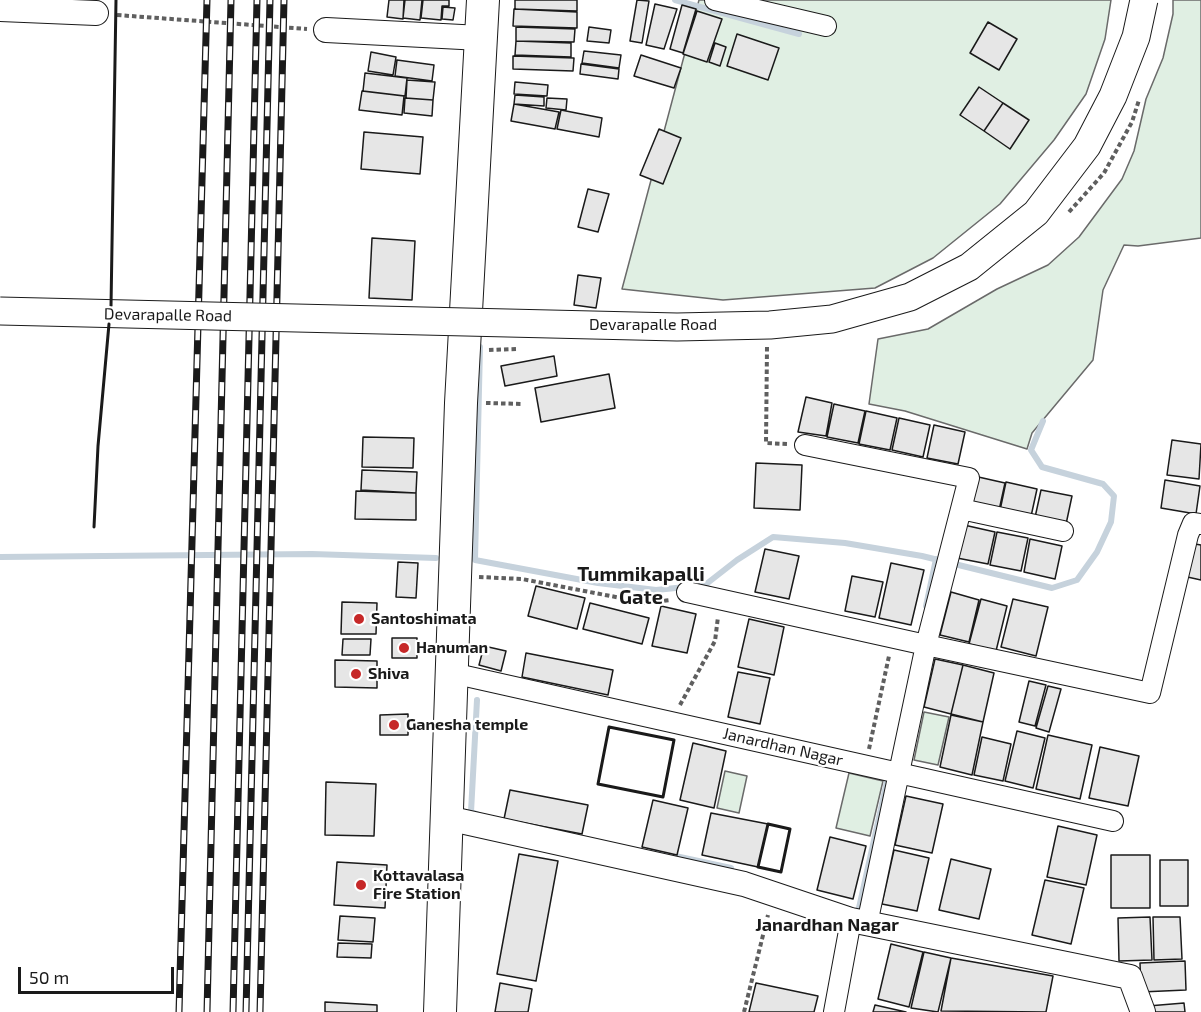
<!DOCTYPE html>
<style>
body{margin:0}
#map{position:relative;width:1201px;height:1012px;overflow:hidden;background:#fff;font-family:"Exo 2",sans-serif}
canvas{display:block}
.scale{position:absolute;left:18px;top:967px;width:156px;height:27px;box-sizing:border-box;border:3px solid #1a1a1a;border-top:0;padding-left:8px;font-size:18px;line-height:21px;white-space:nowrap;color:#1a1a1a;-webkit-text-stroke:4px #fff;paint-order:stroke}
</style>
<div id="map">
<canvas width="1201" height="1012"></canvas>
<div class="scale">50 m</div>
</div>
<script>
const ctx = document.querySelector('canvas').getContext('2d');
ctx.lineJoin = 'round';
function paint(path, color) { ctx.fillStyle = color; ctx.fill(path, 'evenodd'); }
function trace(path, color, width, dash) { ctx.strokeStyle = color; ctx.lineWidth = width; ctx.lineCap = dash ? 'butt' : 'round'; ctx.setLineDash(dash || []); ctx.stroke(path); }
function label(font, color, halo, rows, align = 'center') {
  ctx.font = font + ' "Exo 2",sans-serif'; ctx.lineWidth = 4.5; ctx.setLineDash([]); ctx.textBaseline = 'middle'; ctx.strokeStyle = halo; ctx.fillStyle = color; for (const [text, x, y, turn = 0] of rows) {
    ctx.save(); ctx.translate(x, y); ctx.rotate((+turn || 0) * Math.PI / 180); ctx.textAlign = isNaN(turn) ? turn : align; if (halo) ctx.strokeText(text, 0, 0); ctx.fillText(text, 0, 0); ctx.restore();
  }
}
const green = new Path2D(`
 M699 0H1111L1105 39 1086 94 1054 140 1000 204 933 258 875 288 723 300 622 289Z
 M1173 0H1201V238L1138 246 1124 245 1103 290 1093 360 1032 433 1027 449 905 411 869 404 878 339 928 329 997 289 1048 265 1079 237 1122 179 1134 151 1146 99 1163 58 1173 14Z
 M924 712 949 717 938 765 914 760Z
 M725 771 747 776 739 813 717 808Z
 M849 773 883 781 870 836 836 828Z`);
paint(green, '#e0efe3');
trace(green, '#6a6a6a', 1.5);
trace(new Path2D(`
 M675 0 799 34
 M480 347 475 560 598 583 656 590 705 585 737 560 773 537 845 543 922 556 1052 588 1077 580 1097 552 1111 522 1114 496 1103 484 1042 467 1031 450 1043 421
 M0 557 312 554 436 558
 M926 606 936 559
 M477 700 471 812 477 814
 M652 851 731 868
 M859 908 888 777`), '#c6d2dc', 6);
const building = new Path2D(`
 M389 0H404L403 19 387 17Z
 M405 0H422L420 20 403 18Z
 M423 0H449V6H442L441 20 421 18Z
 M515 0H577V11L515 9Z
 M637 0 649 1 642 43 630 41Z
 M655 4 677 9 664 49 646 45Z
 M682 5 696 9 683 53 670 49Z
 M443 7 455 8 453 20 442 19Z
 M514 9 577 12V28L513 26Z
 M697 11 722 19 707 62 683 54Z
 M988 22 1017 39 999 70 970 53Z
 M516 27 575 29 574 42 516 41Z
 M589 27 611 30 609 43 587 41Z
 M737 34 779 48 768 80 727 66Z
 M516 41 571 43V57L515 55Z
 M715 43 726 47 720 66 709 62Z
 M584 51 621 55 619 68 582 63Z
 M371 52 396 57 393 75 368 71Z
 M641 55 681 68 674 88 634 76Z
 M513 56 574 58 573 71 513 69Z
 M397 60 434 65 432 81 395 76Z
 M581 64 619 69 618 79 580 74Z
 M365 73 407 78 405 96 363 91Z
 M407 80 435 82 433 100 406 98Z
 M515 82 548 85 547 96 514 94Z
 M979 87 1003 103 984 131 960 115Z
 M362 91 404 96 402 115 359 110Z
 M515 95 544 97V106L514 104Z
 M405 98 433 100 432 116 404 113Z
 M547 98 567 99 566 110 546 108Z
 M1003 103 1029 120 1010 149 984 131Z
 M514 104 559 112 555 129 511 121Z
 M561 110 602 118 599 137 557 129Z
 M659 129 681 138 663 184 640 175Z
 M364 132 423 137 420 174 361 169Z
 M588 189 609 194 598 232 578 227Z
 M372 238 415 241 412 300 369 298Z
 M578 275 601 278 596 308 574 305Z
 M554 356 557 376 505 386 501 366Z
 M609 374 615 408 541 422 535 388Z
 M806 397 832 403 826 436 798 432Z
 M834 404 865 411 858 443 827 437Z
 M866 411 897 418 890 450 859 444Z
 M899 418 930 425 923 457 892 450Z
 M934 425 965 432 958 464 927 458Z
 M363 437 414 438 413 468 362 467Z
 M1172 440 1201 444 1199 479 1167 475Z
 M756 463 802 465 800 510 754 508Z
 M362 470 417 472 416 493 361 490Z
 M974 476 1005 483 998 515 967 509Z
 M1165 480 1200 486 1196 514 1161 508Z
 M1006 482 1037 489 1030 521 999 515Z
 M1041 490 1072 496 1065 529 1034 522Z
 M356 491 416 493V520L355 519Z
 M964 525 995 532 988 564 957 558Z
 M997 532 1028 538 1021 571 990 565Z
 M1030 539 1062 546 1055 579 1024 572Z
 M1189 543 1201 545V580L1183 576Z
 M765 549 799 556 789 599 755 592Z
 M398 562 418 563 416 598 396 597Z
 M891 563 924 570 911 625 879 618Z
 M852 576 883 582 875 617 845 611Z
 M536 586 585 598 577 629 528 616Z
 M951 592 979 600 969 642 940 635Z
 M981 599 1007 606 996 651 969 644Z
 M1013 599 1048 607 1036 656 1001 647Z
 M342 602 377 603 376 634H341Z
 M590 603 649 618 642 644 583 629Z
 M661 606 696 614 687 653 652 646Z
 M749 619 784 627 774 675 738 667Z
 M392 638H417V658H392Z
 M343 639H371L370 655H342Z
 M484 646 506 651 501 671 479 665Z
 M526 653 613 670 608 695 522 677Z
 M935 659 963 665 951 714 924 707Z
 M335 660 377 661V688L335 687Z
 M963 665 994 673 983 722 951 714Z
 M738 672 770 678 760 724 728 717Z
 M1029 681 1046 685 1035 726 1019 722Z
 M1048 686 1061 689 1049 732 1036 728Z
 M408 714V735H380V715Z
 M951 715 983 722 972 775 940 767Z
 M1017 731 1045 738 1033 788 1005 781Z
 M1048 735 1092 745 1080 799 1036 789Z
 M982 737 1011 744 1003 781 974 775Z
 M693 743 726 751 714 808 680 800Z
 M1100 747 1139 756 1128 806 1089 798Z
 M326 782 376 784 374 836 325 835Z
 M510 790 588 805 582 834 504 819Z
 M906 796 943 804 932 853 895 845Z
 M653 800 688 808 677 855 642 847Z
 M711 813 768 824 758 867 702 855Z
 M1058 826 1097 835 1086 885 1047 877Z
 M830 837 866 846 853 899 817 890Z
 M894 850 929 858 917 911 882 904Z
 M519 854 558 861 536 981 497 974Z
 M1111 855H1150V908H1111Z
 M951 859 991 869 979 919 939 910Z
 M1160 860H1188V906H1160Z
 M337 862 387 865 385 908 334 905Z
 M1045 880 1084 888 1071 944 1032 935Z
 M340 916 375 918 373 942 338 940Z
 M1150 917 1152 960 1119 961 1118 918Z
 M1153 917H1180L1182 959 1154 960Z
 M338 943 372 944 371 958 337 957Z
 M891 944 923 952 909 1007 878 999Z
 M924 952 951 958 938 1012 911 1008Z
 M951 958 1053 976 1046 1012 941 1011Z
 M1185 961 1186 990 1141 992 1140 963Z
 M500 983 532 989 528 1012H495Z
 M756 983 818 996 814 1012H749Z
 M325 1002 377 1005V1012H325Z
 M1184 1003 1185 1012H1149L1148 1006Z
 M875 1005 906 1012H873Z`);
paint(building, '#e6e6e6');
trace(building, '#1a1a1a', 1.5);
const minor = new Path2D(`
 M715 0 826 26
 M805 445 969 478 926 645 1150 693 1188 535 1193 523 1201 524
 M961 509 1063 531
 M687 592 926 645 867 924
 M452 673 1113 821
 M834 1012 851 920`);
const tertiary = new Path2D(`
 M0 9 96 13
 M326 30 481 38
 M447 818 744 884 851 920 1130 977 1143 1012`);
const trunk = new Path2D(`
 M440 1012 461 403 483 0`);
trace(minor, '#1a1a1a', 22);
trace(tertiary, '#1a1a1a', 26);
trace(trunk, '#1a1a1a', 34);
trace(new Path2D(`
 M117 15 307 29
 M767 347 766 443 787 444
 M489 350 517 349
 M486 403 523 404
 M479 577 522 579 647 603 670 600
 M680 705 715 641 718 617
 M869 749 889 656
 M744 1012 768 915`), '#5f5f5f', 4, [4.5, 3]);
trace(minor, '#fff', 20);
trace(tertiary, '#fff', 24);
trace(trunk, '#fff', 32);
const rail = new Path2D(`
 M179 1012 207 0
 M207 1012 231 0
 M233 1012 257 0
 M246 1012 270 0
 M260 1012 284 0`);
trace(rail, '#1a1a1a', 7);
trace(rail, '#fff', 4.5, [14]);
const secondaryBridge = new Path2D(`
 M0 311 677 327 770 325 832 319 910 297 969 267 1036 213 1087 146 1113 96 1136 37 1144 0`);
trace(secondaryBridge, '#1a1a1a', 29, []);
trace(new Path2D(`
 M1069 212 1104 173 1132 122 1139 100`), '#5f5f5f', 4, [4.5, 3]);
trace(secondaryBridge, '#fff', 27);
trace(new Path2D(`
 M111 306 116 0
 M94 527 98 446 109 324
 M609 727 674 740 663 797 598 784Z
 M768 824 790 829 781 872 758 867Z`), '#1a1a1a', 3);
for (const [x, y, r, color] of [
 [359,619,6,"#c62828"],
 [404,648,6,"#c62828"],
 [356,674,6,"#c62828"],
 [394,725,6,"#c62828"],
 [361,885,6,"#c62828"]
]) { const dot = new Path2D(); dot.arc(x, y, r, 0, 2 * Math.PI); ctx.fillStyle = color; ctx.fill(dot); trace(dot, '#fff', 2); }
label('16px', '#1a1a1a', '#fff', [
 ["Devarapalle Road",168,315,1],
 ["Devarapalle Road",653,325],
 ["Janardhan Nagar",783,747,13]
]);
label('bold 16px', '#1a1a1a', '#fff', [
 ["Santoshimata",371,619],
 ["Hanuman",416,648],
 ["Shiva",368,674],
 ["Ganesha temple",406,725],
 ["Kottavalasa",373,876],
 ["Fire Station",373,894]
], 'left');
label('bold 18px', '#1a1a1a', '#fff', [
 ["Janardhan Nagar",827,925]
]);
label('bold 20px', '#1a1a1a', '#fff', [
 ["Tummikapalli",641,574],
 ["Gate",641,597]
]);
</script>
